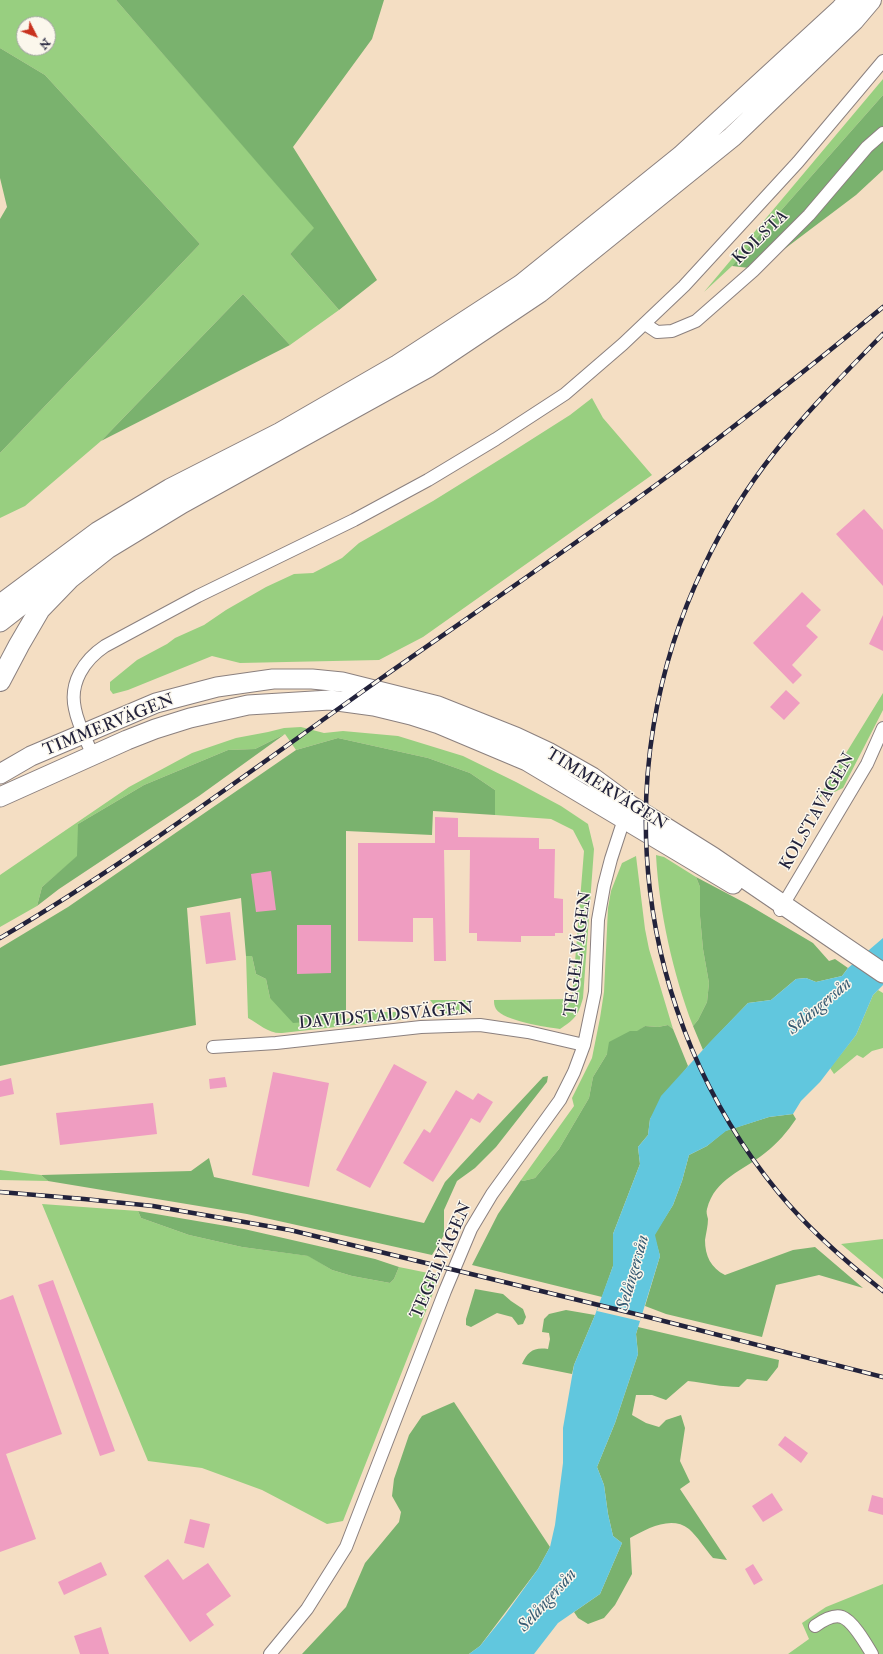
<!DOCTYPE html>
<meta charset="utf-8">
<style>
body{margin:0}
#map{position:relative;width:883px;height:1654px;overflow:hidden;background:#f4dec3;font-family:"IM FELL Double Pica",serif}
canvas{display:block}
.north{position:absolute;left:16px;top:16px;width:40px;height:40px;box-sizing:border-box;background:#fbf7ec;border:1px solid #a4a2a5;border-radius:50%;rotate:132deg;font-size:11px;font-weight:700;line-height:16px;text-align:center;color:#22223b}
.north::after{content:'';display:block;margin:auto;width:14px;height:18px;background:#c8321e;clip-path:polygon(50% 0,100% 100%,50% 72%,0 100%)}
</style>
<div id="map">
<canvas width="883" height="1654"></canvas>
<div class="north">N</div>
</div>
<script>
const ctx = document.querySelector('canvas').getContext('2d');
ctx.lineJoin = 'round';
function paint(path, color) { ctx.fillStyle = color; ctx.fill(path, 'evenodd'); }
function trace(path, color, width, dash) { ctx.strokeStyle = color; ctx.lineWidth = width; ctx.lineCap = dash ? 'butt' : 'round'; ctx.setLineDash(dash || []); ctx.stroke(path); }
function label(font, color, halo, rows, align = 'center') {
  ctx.font = font + ' "IM FELL Double Pica",serif'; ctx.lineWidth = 3; ctx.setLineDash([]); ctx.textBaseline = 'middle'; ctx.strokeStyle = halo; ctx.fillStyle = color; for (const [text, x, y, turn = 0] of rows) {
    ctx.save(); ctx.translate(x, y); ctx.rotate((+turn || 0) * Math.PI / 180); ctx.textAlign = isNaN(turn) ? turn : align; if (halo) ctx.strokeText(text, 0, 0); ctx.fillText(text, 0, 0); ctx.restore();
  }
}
paint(new Path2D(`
 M0 0H116L315 228 290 254 339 310 290 345 243 294 101 441 25 506 0 518V453L200 244 45 75 0 48ZM24 24H48V48H24Z
 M883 79V95L732 266 704 292Z
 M592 398 603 418 652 475 423 637 379 660 240 663 212 656 128 690 113 694 110 690V682L137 660 167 644 175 638 204 625 226 610 266 587 294 574 313 573 342 558 359 543 433 501 507 455 570 415Z
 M883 693V710L843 788 830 794 819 797Z
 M301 727 324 733 343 731 398 736 463 756 516 782 561 806 588 824 594 849 583 998C578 1016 575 1019 560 1029 546 1027 504 1021 496 1009 494 1006 494 1002 494 1000L572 999 584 851 573 830 551 819 495 815V790L470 773 428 758 338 738 296 750 285 734 255 749 228 750 144 785 78 824V856L42 887 37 906 0 927V875L129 787 192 753 236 738 268 732 284 728Z
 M656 855 664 857 696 877 700 887V916L703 949 709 983 707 1002 698 1020 693 1026C673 974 659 911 656 855Z
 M636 856 645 929 649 949 673 1029 668 1025 658 1027 645 1026 607 1054 593 1077 589 1098 559 1149 535 1178 523 1181 521 1180 574 1106 572 1098 592 1058 600 1018 604 992 608 908 611 891 622 863Z
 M246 956H252L256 974 266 979 270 998 346 1019 371 1012H404V1018L399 1020 282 1033C269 1034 259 1024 248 1018Z
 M878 990 883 993V1048L872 1051 863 1058 857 1055 834 1074 830 1068 856 1035 873 995Z
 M430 1000H471L469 1012C448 1017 443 1017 430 1000Z
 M0 1170 41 1175 48 1181 0 1180Z
 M42 1204 138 1211 141 1218 189 1235 242 1247 309 1256 332 1270 352 1276 390 1283 394 1279 399 1267 438 1275 439 1278 343 1521 327 1524 262 1490 202 1468 148 1461Z
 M883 1239V1279L841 1244Z
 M883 1584V1654H788L809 1639 802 1623 826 1607Z`), '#98cf80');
paint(new Path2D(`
 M116 0H384L372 39 293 147 377 280 339 310 290 254 314 228Z
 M0 48 45 75 200 244 0 453V219L7 207 0 178Z
 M883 95V170L856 195 758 269 732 266Z
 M243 294 290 345 101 441Z
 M285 734 199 796 59 889 37 906 42 887 77 856 78 824 144 785 228 750 255 749Z
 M338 738 428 758 470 773 495 790V815L433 811 432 835 346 831V1019L293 1023 270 998 266 979 256 974 252 956H246L241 898 187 908 196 1025 0 1066V948L68 907 296 750Z
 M696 877 747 904 813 943 829 961 835 959 848 968 842 976 816 982 806 978 796 979 771 1000 748 1003 703 1050 693 1026 698 1020 707 1002 709 983 703 949 700 916V887Z
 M668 1025 673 1029 688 1066 650 1119 648 1135 638 1147 640 1164 613 1234V1266L602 1297 472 1265 498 1214 521 1180 523 1181 535 1178 559 1149 589 1098 593 1077 607 1054 609 1042 630 1031H637L645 1026 658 1027Z
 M548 1076 547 1082 496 1147 475 1168 457 1181 444 1210V1235L432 1255 247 1214 48 1181 41 1175 191 1171 209 1158 214 1177 424 1223 445 1182 543 1077Z
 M793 1114 796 1119C787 1132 778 1143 765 1153 743 1171 715 1178 707 1209 706 1212 707 1215 708 1219 708 1226 706 1233 705 1240 705 1256 711 1268 725 1275L793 1250 815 1247 863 1288 819 1275 776 1285 762 1337 666 1314 645 1306 660 1256 654 1235 673 1205 682 1181 689 1155 707 1146 725 1131 769 1117Z
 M138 1211 244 1229 375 1259 399 1267 394 1279 390 1283 352 1276 332 1270 308 1256 242 1247 189 1235 141 1218Z
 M475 1289 503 1294 511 1301 523 1309 526 1317 523 1324 518 1325 512 1317 497 1313 471 1327 466 1325V1319Z
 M566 1310 595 1315 574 1365 572 1374 522 1364C528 1351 534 1347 548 1349L550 1339 549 1333 542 1332 544 1319 549 1314Z
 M638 1327 779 1360 778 1367 767 1381 747 1379 739 1387C722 1387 705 1383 688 1381L666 1400 652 1395H636L632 1415 646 1423 659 1427 666 1420 681 1415 685 1428 680 1461 690 1482 680 1489 727 1560 713 1558C705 1549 698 1537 689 1529 671 1515 647 1529 630 1538L632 1574 615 1605 604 1618 588 1624 578 1618 574 1612 600 1594 622 1543 613 1536 608 1514 604 1485 597 1467 615 1423 638 1354 636 1334Z
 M454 1402 550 1547 538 1569 480 1646 469 1654H302L346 1607 365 1563 399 1522 401 1512 392 1496 394 1479 409 1435 422 1416Z`), '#7ab26e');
paint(new Path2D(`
 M883 938V985L873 995 856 1035 820 1082 801 1101 793 1114 769 1117 726 1131 707 1146 689 1155 682 1181 673 1205 655 1235 660 1256 636 1334 638 1354 615 1423 597 1467 604 1485 608 1514 613 1536 622 1543 600 1594 558 1623 534 1654H469L480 1646 505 1615 538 1569 550 1547 555 1525 563 1463V1428L574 1365 595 1315 613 1266V1234L640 1164 638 1147 648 1135 650 1119 661 1096 710 1042 748 1003 771 1000 796 979 806 978 816 982 842 976 848 968Z`), '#61c7de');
paint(new Path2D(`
 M599 1305 642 1315 640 1321 597 1311Z`), '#f4dec3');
paint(new Path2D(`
 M864 509 883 530V586L836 534Z
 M802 592 821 610 806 626 818 637 792 665 802 675 793 684 753 643Z
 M883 615V651L869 644Z
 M786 690 800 703 784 720 770 707Z
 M435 817 458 818V837L539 838V849H555L554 898 563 899V933H555V936H521V942L477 941V933H469L470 850H444L446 961H434L433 918H413V942L358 941V843H435Z
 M271 871 276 910 256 912 251 874Z
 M230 912 236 960 206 964 200 916Z
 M297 925H331V973L297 974Z
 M394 1064 427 1082 370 1188 336 1170Z
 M273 1072 329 1083 309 1187 252 1175Z
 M225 1077 227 1087 210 1089 209 1079Z
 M11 1078 14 1094 0 1097V1081Z
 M456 1090 473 1100 478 1093 493 1102 480 1123 471 1118 433 1182 403 1163 424 1129 430 1133Z
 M153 1103 157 1134 60 1145 56 1113Z
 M53 1280 115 1451 100 1456 38 1285Z
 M13 1295 62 1434 6 1454 36 1539 0 1552V1300Z
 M785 1436 808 1453 801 1463 778 1445Z
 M772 1493 783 1510 763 1522 752 1506Z
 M872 1495 883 1498V1515L868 1511Z
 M190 1519 210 1524 204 1548 184 1543Z
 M168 1559 183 1580 208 1563 231 1596 206 1614 214 1625 190 1642 144 1576Z
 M101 1562 107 1575 64 1595 58 1582Z
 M753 1564 763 1580 754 1585 745 1569Z
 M101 1627 109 1654H80L74 1636Z`), '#ef9dc1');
const minor = new Path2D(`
 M645 324 657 332 672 331 696 321 753 271 809 215 867 147 883 133
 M93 756C87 741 78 725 75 709 69 683 84 660 105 646L198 596 354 520 428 480 496 439 565 394 623 344 684 286 798 162 883 61
 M780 910 867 764 883 728
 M213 1047 276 1043 421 1027 480 1025 528 1032 584 1045
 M815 1626C822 1621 833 1614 842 1617 853 1621 866 1644 872 1654
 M270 1654 307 1609 346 1547 445 1291 471 1229 492 1194 560 1100 574 1072 584 1045 595 992 598 920 604 886 611 859 626 813`);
const primary = new Path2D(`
 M0 622 73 565
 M0 774 31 756 156 703 217 687 273 679H312L342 682 438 706 516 737 548 752 592 777 630 805 713 857 883 973
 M0 797 127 740 155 729 190 718 248 705 330 700 374 706 411 715 439 724 527 761 733 884`);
const trunk = new Path2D(`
 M0 605 98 532 170 489 280 433 398 365 521 285 681 156 841 9 849 0
 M0 681 19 645 40 609 69 579 108 548 182 503 428 367 540 292 732 137 854 20 871 0`);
trace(minor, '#8b807f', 14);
trace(primary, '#8b807f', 21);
trace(trunk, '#8b807f', 22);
trace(minor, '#fff', 12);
trace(primary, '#fff', 19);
trace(trunk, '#fff', 20);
const rail = new Path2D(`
 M883 334C846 372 807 411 774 453 747 487 723 526 704 566 605 771 634 1016 778 1192 809 1230 845 1261 883 1291
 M0 938C133 860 257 766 383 677 477 611 572 547 664 479 739 424 811 366 883 307
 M0 1192 84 1199 153 1206 290 1230 648 1317 883 1377`);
trace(rail, '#22223b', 4.5);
trace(rail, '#fbf7ec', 3, [9]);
label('17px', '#22223b', '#fbf7ec', [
 ["KOLSTA",761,238,-44],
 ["TIMMERVÄGEN",109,726,-22],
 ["TIMMERVÄGEN",606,790,32],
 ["KOLSTAVÄGEN",818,812,-60],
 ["TEGELVÄGEN",579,954,-83],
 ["DAVIDSTADSVÄGEN",386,1017,-5],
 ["TEGELVÄGEN",442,1261,-66]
]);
label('italic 18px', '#385c74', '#fbf7ec', [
 ["Selångersån",820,1007,-40],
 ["Selångersån",634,1273,-74],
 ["Selångersån",548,1601,-48]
]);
</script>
